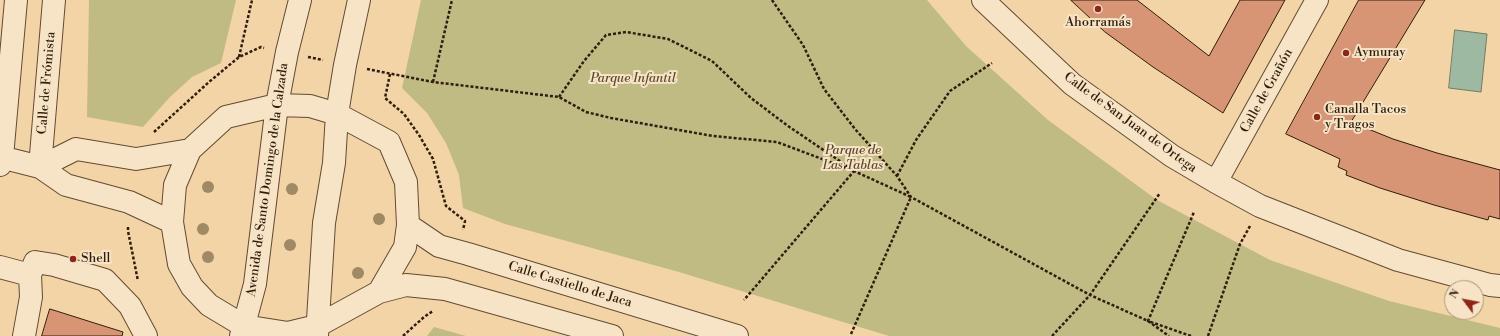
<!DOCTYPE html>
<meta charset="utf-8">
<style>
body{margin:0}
#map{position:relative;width:1500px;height:336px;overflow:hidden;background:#f3d4a6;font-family:"Libre Bodoni",serif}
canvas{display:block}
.north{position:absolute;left:1444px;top:280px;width:40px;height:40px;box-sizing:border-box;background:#f7e3c5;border:1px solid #a8947b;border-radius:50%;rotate:302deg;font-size:11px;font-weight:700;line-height:16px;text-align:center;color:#311d0b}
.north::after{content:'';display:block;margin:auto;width:14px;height:18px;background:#8f2418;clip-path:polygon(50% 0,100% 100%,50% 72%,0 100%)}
</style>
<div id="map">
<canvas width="1500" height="336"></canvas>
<div class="north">N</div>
</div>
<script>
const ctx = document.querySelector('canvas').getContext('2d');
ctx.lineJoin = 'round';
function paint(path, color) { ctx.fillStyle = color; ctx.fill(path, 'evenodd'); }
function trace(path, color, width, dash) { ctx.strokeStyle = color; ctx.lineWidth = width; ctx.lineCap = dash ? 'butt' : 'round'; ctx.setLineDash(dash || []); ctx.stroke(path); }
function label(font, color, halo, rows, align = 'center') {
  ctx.font = font + ' "Libre Bodoni",serif'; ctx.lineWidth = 4; ctx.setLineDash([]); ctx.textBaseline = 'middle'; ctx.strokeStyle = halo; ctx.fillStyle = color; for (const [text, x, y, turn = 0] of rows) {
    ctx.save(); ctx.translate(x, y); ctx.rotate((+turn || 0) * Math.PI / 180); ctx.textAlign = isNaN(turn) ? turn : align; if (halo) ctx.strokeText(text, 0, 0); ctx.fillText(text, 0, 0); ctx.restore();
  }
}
paint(new Path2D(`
 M89 0H236L221 63 192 77 170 97 143 127 87 117Z
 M421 0H927L966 46 1048 120 1157 200 1270 260 1389 301 1500 328V336H889L679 272 505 224 463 208 459 175 446 143 427 113 402 88Z
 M434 327 466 336H427Z`), '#c0bb83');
const water = new Path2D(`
 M1455 30 1487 34 1481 92 1449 88Z`);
paint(water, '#9db9a1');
trace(water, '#727b65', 1);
const building = new Path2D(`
 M1071 0H1137L1209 56 1240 0H1285L1223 113 1153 67 1105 32Z
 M1359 0H1425L1351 122 1393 139 1437 153 1500 170V219L1489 216 1488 220 1434 205 1380 188 1346 175 1347 171 1338 167 1340 159 1286 134Z
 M50 309 123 332 122 336H42Z`);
paint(building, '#d89575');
trace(building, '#311d0b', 1);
const minor = new Path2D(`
 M983 0 1072 84 1172 156 1216 182 1260 206 1398 260 1490 285 1500 286
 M0 157 40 167 66 185 129 202 172 222
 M0 165 2 157 16 0
 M40 167 54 0
 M40 167 76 149 136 159 190 150
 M1216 182 1317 0
 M408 225 439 246 468 254 737 336
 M0 267 30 275 35 262 54 265 105 280 130 306 146 336
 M379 292 405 247 408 225 406 182 389 142 337 114 310 106 277 105 226 117 190 150 175 185 172 222 179 264 192 287 209 305 244 326 288 333 317 326 379 292 406 285 445 289 612 336
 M24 336 31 297 30 275
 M241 336 255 284 277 105 287 52 300 0
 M317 336 324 223 334 163 337 114 345 65 359 0`);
trace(minor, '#624b32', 24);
trace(new Path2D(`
 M772 0 803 45 824 89 855 129 897 176 911 197 1090 295 1148 321 1169 336
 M239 57 252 0
 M308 57 323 60
 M367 69 433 82 559 97 586 112 611 118 713 136 777 142 854 171 744 300
 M390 74 385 98 404 114 419 135 433 159 446 206 465 221 463 230
 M433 82 452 0
 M559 97 584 61 606 35 626 32 668 39 712 61 751 98 788 126 850 168
 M154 132 209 82 239 57 261 47 264 48
 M897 176 916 140 950 91 992 63
 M128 227V231L138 281
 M851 334 911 197 854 171
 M403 336 424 317 433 311
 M1052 336 1090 295 1160 193
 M1191 336 1148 321 1194 212
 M1208 336 1240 244 1250 226`), '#311d0b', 2.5, [3, 2]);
trace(minor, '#f7e3c5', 22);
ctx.fillStyle = '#a08965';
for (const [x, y] of [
 [208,187],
 [292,189],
 [379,219],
 [203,229],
 [290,245],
 [208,257],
 [358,273]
]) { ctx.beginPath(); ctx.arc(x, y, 6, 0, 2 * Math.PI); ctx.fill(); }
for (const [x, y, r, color] of [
 [1098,9,4,"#8f2418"],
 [1346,53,4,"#8f2418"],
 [1317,117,4,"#8f2418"],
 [73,259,4,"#8f2418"]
]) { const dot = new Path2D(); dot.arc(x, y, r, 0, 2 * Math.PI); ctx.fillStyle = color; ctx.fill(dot); trace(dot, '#f7e3c5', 1.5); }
label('13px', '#311d0b', '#f7e3c5', [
 ["Ahorramás",1098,23,"center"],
 ["Aymuray",1354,53],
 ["Canalla Tacos",1325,110],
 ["y Tragos",1325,125],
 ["Shell",81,259]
], 'left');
label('italic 13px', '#5c4c2f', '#f7e3c5', [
 ["Parque Infantil",633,79],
 ["Parque de",853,151],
 ["Las Tablas",853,166]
]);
label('13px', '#311d0b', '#f7e3c5', [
 ["Calle de Frómista",47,83,-85],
 ["Calle de Grañón",1267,91,-61],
 ["Calle de San Juan de Ortega",1130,123,36],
 ["Avenida de Santo Domingo de la Calzada",268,180,-82],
 ["Calle Castiello de Jaca",570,285,17]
]);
</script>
